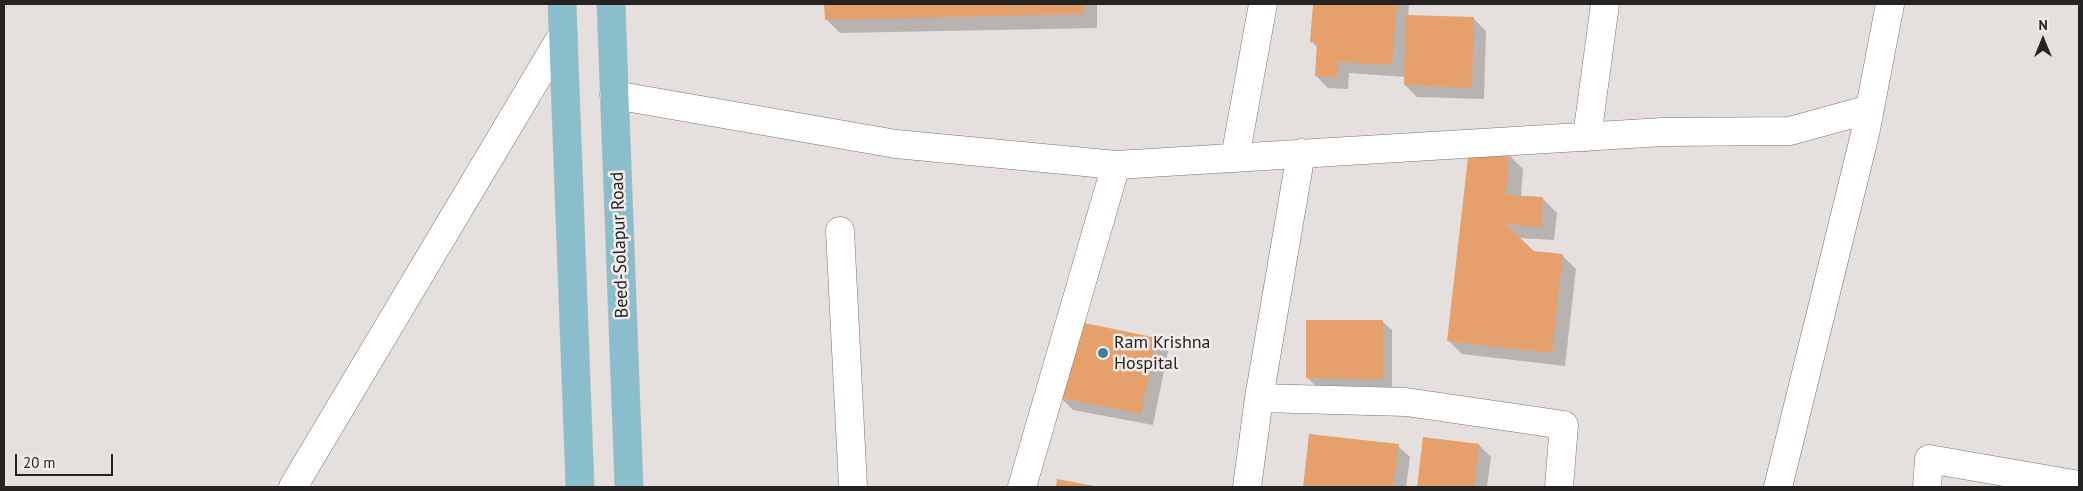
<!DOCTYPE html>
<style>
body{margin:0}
#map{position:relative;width:2083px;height:491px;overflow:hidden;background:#e5e0dd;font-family:"PT Sans",sans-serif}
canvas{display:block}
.frame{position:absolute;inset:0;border:5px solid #262423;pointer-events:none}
.north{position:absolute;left:2018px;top:15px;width:50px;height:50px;-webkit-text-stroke:4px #f2edea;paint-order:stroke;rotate:0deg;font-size:14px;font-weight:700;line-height:20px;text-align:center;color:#262423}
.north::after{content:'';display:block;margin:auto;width:18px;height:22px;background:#262423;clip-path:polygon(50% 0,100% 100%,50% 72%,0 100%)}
.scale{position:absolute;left:15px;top:454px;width:98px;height:22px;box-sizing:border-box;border:2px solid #262423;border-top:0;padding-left:6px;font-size:15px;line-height:18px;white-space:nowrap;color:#262423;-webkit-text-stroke:4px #f2edea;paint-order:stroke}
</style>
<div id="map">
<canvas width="2083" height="491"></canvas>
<div class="frame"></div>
<div class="north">N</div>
<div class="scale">20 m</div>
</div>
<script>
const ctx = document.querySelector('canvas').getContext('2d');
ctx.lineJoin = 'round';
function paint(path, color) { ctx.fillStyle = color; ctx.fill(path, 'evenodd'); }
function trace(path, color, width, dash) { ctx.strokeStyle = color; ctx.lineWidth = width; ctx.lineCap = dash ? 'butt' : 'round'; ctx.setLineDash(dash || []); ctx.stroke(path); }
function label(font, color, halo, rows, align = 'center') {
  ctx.font = font + ' "PT Sans",sans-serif'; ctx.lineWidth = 5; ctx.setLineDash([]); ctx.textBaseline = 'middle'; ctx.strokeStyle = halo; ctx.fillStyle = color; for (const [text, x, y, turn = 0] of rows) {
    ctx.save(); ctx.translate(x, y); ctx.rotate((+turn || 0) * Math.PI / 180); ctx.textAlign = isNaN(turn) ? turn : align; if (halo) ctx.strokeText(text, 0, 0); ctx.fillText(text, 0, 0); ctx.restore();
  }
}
paint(new Path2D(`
 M826 4H1097V28L840 33 826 19Z
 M1314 4H1409L1408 17 1474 19 1486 31 1484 99 1417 97 1405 85V77L1349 73 1348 89 1328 88 1316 76 1318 48 1312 42Z
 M1509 155 1523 169 1521 197 1543 199 1557 213 1554 240 1518 238 1533 252 1562 255 1576 269 1565 366 1462 354 1448 340Z
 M1383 322 1392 330V387L1316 386 1307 378Z
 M1156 339 1168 351 1153 425 1073 410 1061 398Z
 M1311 435 1398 446 1410 457 1406 487H1304Z
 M1424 439 1479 445 1491 457 1487 487H1418Z`), '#0003');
paint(new Path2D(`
 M824 4H1084V14L825 20Z
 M1313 4H1397L1392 65 1338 62 1337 78 1315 76 1317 43 1310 42Z
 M1406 15 1474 17 1472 88 1404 85Z
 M1469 149 1509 154 1506 195 1543 197 1541 227 1505 224 1534 251 1563 254 1552 353 1447 341Z
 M1306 320H1383V379L1306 378Z
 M1075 321 1157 338 1141 414 1060 398Z
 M1309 434 1399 444 1393 485 1404 487H1303Z
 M1423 437 1479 444 1474 487H1417Z
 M1057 479 1094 486V487H1056Z`), '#e6a06c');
const minor = new Path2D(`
 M614 95 896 144 1116 165 1663 132 1790 131 1870 109
 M1587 137 1605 4
 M1235 158 1263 4
 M840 231 853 487
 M1259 398 1406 402 1564 425 1559 487
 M293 487 563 34
 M1022 487 1116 165
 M1247 487 1259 398 1301 153
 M1778 487 1865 134 1890 4
 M1927 487 1929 459 2079 485`);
const major = new Path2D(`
 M562 4 580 487
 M611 4 629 487`);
trace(minor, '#787471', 29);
trace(major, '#bebdbd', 29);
trace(minor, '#fff', 28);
trace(major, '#8abecd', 28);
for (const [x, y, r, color] of [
 [1103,353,6,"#3f8093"]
]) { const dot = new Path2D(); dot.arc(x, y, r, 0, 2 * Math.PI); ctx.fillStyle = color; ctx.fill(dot); trace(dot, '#f2edea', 2); }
label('18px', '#262423', '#f2edea', [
 ["Beed-Solapur Road",620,245,-92]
]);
label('18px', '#262423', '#f2edea', [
 ["Ram Krishna",1114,343],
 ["Hospital",1114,364]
], 'left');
</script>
